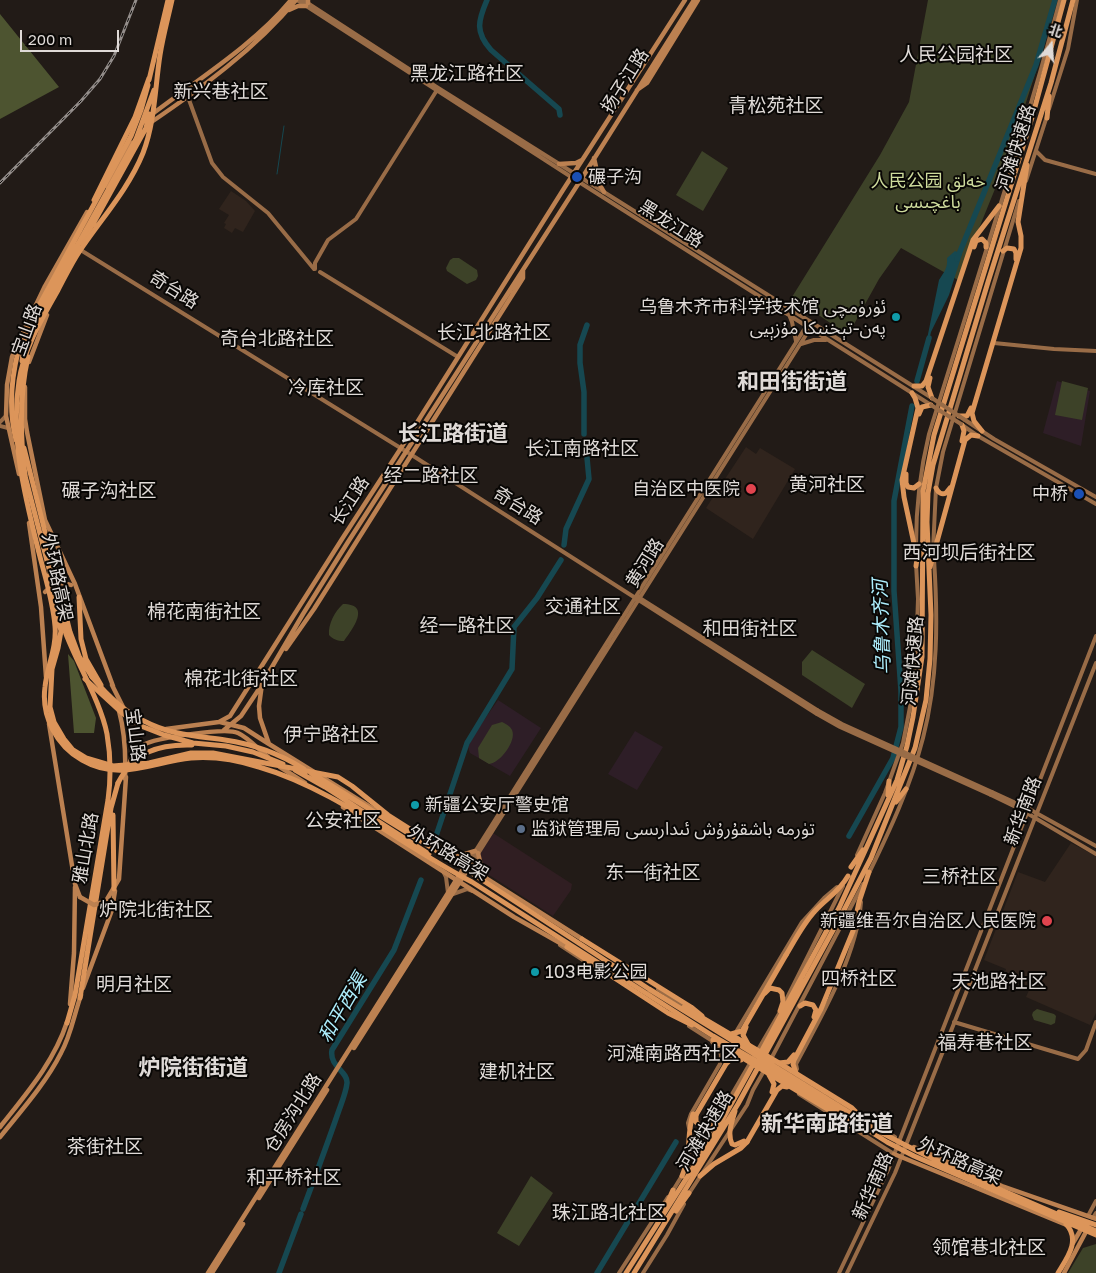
<!DOCTYPE html>
<meta charset="utf-8">
<style>
body{margin:0}
#map{position:relative;width:1096px;height:1273px;overflow:hidden;background:#221b17;font-family:"Golos Text","Noto Sans SC",sans-serif}
canvas{display:block}
.north{position:absolute;left:1026px;top:20px;width:50px;height:50px;-webkit-text-stroke:4px #090705;paint-order:stroke;rotate:18deg;font-size:14px;font-weight:700;line-height:20px;text-align:center;color:#dfdad7}
.north::after{content:'';display:block;margin:auto;width:18px;height:22px;background:#dfdad7;clip-path:polygon(50% 0,100% 100%,50% 72%,0 100%)}
.scale{position:absolute;left:20px;top:30px;width:99px;height:22px;box-sizing:border-box;border:2px solid #dfdad7;border-top:0;padding-left:6px;font-size:15px;line-height:18px;white-space:nowrap;color:#dfdad7;-webkit-text-stroke:4px #090705;paint-order:stroke}
</style>
<div id="map">
<canvas width="1096" height="1273"></canvas>
<div class="north">北</div>
<div class="scale">200 m</div>
</div>
<script>
const ctx = document.querySelector('canvas').getContext('2d');
ctx.lineJoin = 'round';
function paint(path, color) { ctx.fillStyle = color; ctx.fill(path, 'evenodd'); }
function trace(path, color, width, dash) { ctx.strokeStyle = color; ctx.lineWidth = width; ctx.lineCap = dash ? 'butt' : 'round'; ctx.setLineDash(dash || []); ctx.stroke(path); }
function label(font, color, halo, rows, align = 'center') {
  ctx.font = font + ' "Golos Text","Noto Sans Arabic","Noto Sans SC",sans-serif'; ctx.lineWidth = 4; ctx.setLineDash([]); ctx.textBaseline = 'middle'; ctx.strokeStyle = halo; ctx.fillStyle = color; for (const [text, x, y, turn = 0] of rows) {
    ctx.save(); ctx.translate(x, y); ctx.rotate((+turn || 0) * Math.PI / 180); ctx.textAlign = isNaN(turn) ? turn : align; if (halo) ctx.strokeText(text, 0, 0); ctx.fillText(text, 0, 0); ctx.restore();
  }
}
paint(new Path2D(`
 M493 833 572 884 571 890 553 916 486 873 480 854Z`), '#301e22');
paint(new Path2D(`
 M231 191 246 201 255 211 243 232 235 228 232 233 224 228 226 224 224 223 229 215 219 209Z
 M746 447 756 454 760 448 795 469 753 539 706 508Z
 M1071 843 1096 856V1013L1090 1025 1026 997 1030 988 1004 977 1006 969 984 960 1018 872 1045 882Z`), '#30241d');
paint(new Path2D(`
 M1057 381 1090 391 1081 446 1043 433Z
 M498 700 541 728 510 776 470 753 468 747 475 733Z
 M635 731 663 747 637 790 608 774Z`), '#2e1e27');
paint(new Path2D(`
 M928 0H1055L1040 59 1010 152 958 280 901 248 879 279 848 335 792 297 880 155 909 102Z
 M702 151 728 168 703 211 676 195Z
 M453 258H459L477 270 478 276 476 280 467 284 447 271 446 268 450 260Z
 M1062 381 1088 388 1082 420 1055 415Z
 M343 604C372 604 352 630 344 641 337 641 333 639 329 635 328 624 335 611 343 604Z
 M812 650 865 684 852 708 802 675V662Z
 M502 722C506 724 510 726 512 730 517 741 500 763 489 764L479 758 478 748 492 725Z
 M1037 1009 1054 1014 1056 1016 1055 1023 1051 1025 1034 1020 1032 1015 1033 1012Z
 M531 1176 553 1193 519 1246 497 1233Z
 M1096 1244V1273H1068L1083 1248Z`), '#3d4228');
paint(new Path2D(`
 M0 14 59 87 0 119Z
 M68 654 74 661 96 718 94 733H74Z`), '#4d5430');
paint(new Path2D(`
 M955 251 962 254 949 295 931 332 928 345 926 344 939 280C944 272 948 268 947 258Z`), '#164851');
trace(new Path2D(`
 M277 174 284 126`), '#164851', 1);
trace(new Path2D(`
 M487 0C478 21 475 32 491 50L559 109 560 115
 M957 259 1036 65 1055 0
 M917 381 929 338
 M584 434V392L580 363V345L587 325
 M564 545 566 529 589 479 586 447
 M849 836 893 758 901 727V691L894 591V501L912 406
 M435 839 467 743 512 669 514 627 537 598 561 560
 M303 1209C315 1177 327 1145 338 1113 341 1104 346 1093 347 1083 348 1071 329 1067 332 1050L394 950 421 880
 M279 1273 301 1214
 M597 1273 676 1142`), '#164851', 5.5);
trace(new Path2D(`
 M297 0 579 182 931 405
 M303 0 435 86 932 398
 M188 97 212 163 223 177 268 213 314 269
 M1049 109 1068 49 1077 0
 M1036 151 1045 160 1096 174
 M1011 171 1041 69 1060 0
 M1026 181 1047 116
 M79 249 407 452 817 714
 M315 269V263L328 240 356 219 437 90
 M320 272 458 357
 M790 317 792 322 796 341
 M994 343 1054 349 1096 351
 M801 344 814 340H826
 M965 420 994 439 1096 497
 M0 422 6 416
 M962 425 978 436 1096 504
 M0 426 8 428
 M916 545C916 507 920 471 929 434L1008 180
 M933 550 936 488 943 452 1019 201
 M638 597 817 710
 M992 792 1029 809 1096 846
 M991 795 1020 809 1096 854
 M857 855 885 793 903 743 911 702 916 658 918 599 916 564
 M466 866 807 325
 M469 868 811 327
 M443 871 446 877 448 893
 M869 873C890 830 911 785 923 738 938 680 938 619 934 559
 M453 894 467 889 472 891
 M560 945 589 964
 M658 989 685 1007
 M954 1022 1078 1059 1086 1050 1096 1022
 M689 1026 714 1042
 M736 1032 802 922 824 898 837 887
 M771 1059 863 884
 M797 1069 796 1064C821 1017 857 956 861 902
 M799 1094 894 1154
 M721 1113 780 1012 843 886
 M861 1117 895 1137
 M689 1128 688 1123 691 1114 720 1064C723 1054 720 1049 712 1042
 M687 1168 714 1126
 M672 1192 683 1174
 M688 1195 747 1105 753 1090 765 1069
 M1088 1216 1096 1201
 M1093 1218 1096 1213
 M619 1273 668 1197
 M643 1273 667 1235 684 1204
 M839 1273 888 1170 1096 636
 M847 1273 895 1173 1096 663`), '#996c47', 4);
trace(new Path2D(`
 M308 0V3
 M289 10 298 6H306
 M637 90 647 83 698 0
 M151 115C197 80 255 44 291 0
 M150 123C203 87 255 49 296 0
 M594 158 600 185 604 192
 M559 164 576 163 582 160
 M107 186 126 151 132 143
 M29 362 47 315
 M25 387V419L27 432 45 520 75 584 113 686
 M19 474 6 416 7 385 12 357 24 330 45 286 87 212
 M29 523 41 607 46 677
 M286 649 314 609 523 278V271
 M112 685 124 709
 M119 711C125 733 126 755 125 779
 M220 722 244 728 269 744
 M49 724 75 884 80 897
 M166 729 219 722 230 716 342 539 401 448 563 190 685 0
 M224 730 241 716 261 686
 M128 767C131 757 135 751 143 745 155 738 226 727 238 733 249 738 259 750 268 757
 M280 767 305 783
 M343 807 514 917 567 947
 M388 818 269 744 260 718 259 706 262 684 303 614 348 542 582 178 694 0
 M478 853 484 878
 M452 858 475 851
 M465 865 582 939
 M106 901 119 879 126 777
 M83 988 112 910 115 891
 M70 1004 74 953 75 887
 M354 1048 468 869
 M0 1127C26 1094 54 1062 67 1022
 M0 1137C21 1111 46 1083 61 1053 71 1035 74 1015 81 995
 M914 1147 1002 1186 1096 1219
 M894 1154 1069 1226
 M259 1198 327 1090
 M1073 1243 1083 1226
 M208 1273 465 866
 M212 1273 243 1224
 M1064 1273 1088 1228`), '#bc8151', 4.5);
trace(new Path2D(`
 M149 80 168 0
 M1047 118 1049 96
 M1008 181 1013 169
 M94 200 135 117 149 78
 M81 243 93 224
 M974 247 976 241 982 239 986 243V247
 M1003 251 1007 248 1014 249 1016 253V259
 M22 361 24 348
 M930 378 928 387 932 398
 M914 386H922L926 381 973 240 999 206
 M912 393 915 398 918 408 902 480 904 497 916 553
 M919 414 922 407 931 405
 M959 416H967L971 408
 M962 425 964 431 962 441
 M982 431 974 421 972 413 1021 248V236L1018 222 1027 165
 M16 440C9 411 11 380 18 352
 M24 448 70 632 79 656 92 677
 M24 472 66 634C78 665 101 703 107 734 111 757 111 778 108 800L75 995 67 1023
 M906 474V483L908 487 914 488 919 484
 M936 488C938 493 942 495 946 493L950 488
 M916 566 918 551
 M930 567 965 440 971 435 978 436
 M79 597 81 639 86 659 101 685
 M888 795 889 781
 M896 802 906 789
 M113 815 114 889
 M851 867 863 850
 M582 939 691 1007 702 1016
 M567 947 668 1013 692 1025
 M786 955C795 940 803 924 815 911 828 897 838 893 848 876
 M765 993 770 988 779 990 782 993 783 1002 780 1011
 M80 998 111 808 118 783
 M800 1006 805 1003 813 1005 816 1010 814 1017
 M746 1027 743 1035 749 1046
 M760 1054 839 908 884 809 897 780 907 746 913 717 922 657 923 491 934 435 1033 114 1064 0
 M779 1063 788 1062 794 1055
 M796 1073 793 1064 794 1060 821 1009 853 931 859 902 869 872
 M735 1111C732 1122 727 1133 732 1144L735 1145 744 1141
 M696 1115V1122C708 1135 715 1123 722 1112
 M682 1176C692 1154 686 1136 693 1114
 M700 1176 714 1164 741 1148 747 1142
 M665 1208 673 1190
 M676 1211 689 1193
 M626 1273 714 1135 755 1061
 M634 1273 738 1104 843 912 871 858 915 748 926 700 930 659 931 615 927 522 928 493 933 465 988 282 1051 83 1073 0`), '#dc955a', 5);
const rail = new Path2D(`
 M0 183 81 101 100 79 114 56 136 0`);
trace(rail, '#948e8b', 3);
trace(rail, '#090705', 1, [4]);
trace(new Path2D(`
 M932 398 965 420
 M931 405 961 424
 M817 710 842 724 992 792
 M817 714 840 727 991 795`), '#996c47', 4);
trace(new Path2D(`
 M45 592C53 584 60 581 71 585
 M80 897 94 905 106 901`), '#bc8151', 4.5);
trace(new Path2D(`
 M172 0C168 18 163 36 160 55 155 87 155 122 143 153 128 190 101 219 79 252 71 264 65 277 58 290 42 319 24 348 19 381 10 439 25 497 39 553 45 577 53 601 55 626 57 647 47 667 45 687 41 717 57 746 82 760 120 782 152 762 191 758 214 756 237 760 259 767 335 789 401 845 472 882L713 1036 790 1081 887 1142 914 1156 1096 1235
 M93 224 146 128 149 114
 M25 345 32 328 136 139 154 90
 M18 352 28 326 131 136 141 110 148 85
 M25 475C20 435 19 396 28 357
 M48 576 61 631 58 648 52 669 50 707 54 722 64 739 73 750 86 758 113 766 149 763 191 753H213L338 777 352 786 388 815 443 850 470 872 649 989 884 1134C953 1171 1025 1200 1096 1231
 M92 677C107 695 123 711 144 721 170 735 197 736 225 740 253 744 280 754 304 769
 M85 679 122 713 141 726 164 735 193 743 226 746 253 752 283 764
 M295 770 325 787 429 854
 M311 773 447 857
 M118 783C134 752 158 744 192 745
 M684 1007 779 1063 852 1108 861 1117
 M731 1034 742 1031 786 955
 M713 1040 864 1131
 M769 1075 774 1084 772 1092
 M696 1115 726 1064 731 1059 741 1060
 M747 1142 777 1090 782 1086 787 1087
 M1059 1212 1096 1225
 M1058 1273C1067 1258 1081 1240 1066 1224`), '#dc955a', 5);
for (const [x, y, r, color] of [
 [577,177,6,"#1a4fb4"],
 [896,317,5,"#0f9aa8"],
 [751,489,6,"#e0444e"],
 [1079,494,6,"#1a4fb4"],
 [415,805,5,"#0f9aa8"],
 [521,829,5,"#5c6f8a"],
 [1047,921,6,"#e0444e"],
 [535,972,5,"#0f9aa8"]
]) { const dot = new Path2D(); dot.arc(x, y, r, 0, 2 * Math.PI); ctx.fillStyle = color; ctx.fill(dot); trace(dot, '#090705', 2); }
label('18px', '#dfdad7', '#090705', [
 ["扬子江路",625,81,-58],
 ["河滩快速路",1016,148,-72],
 ["黑龙江路",671,224,32],
 ["奇台路",174,290,32],
 ["宝山路",27,330,-70],
 ["长江路",350,501,-57],
 ["奇台路",518,506,32],
 ["黄河路",645,563,-58],
 ["外环路高架",57,577,78],
 ["河滩快速路",913,661,-85],
 ["宝山路",135,735,83],
 ["新华南路",1023,811,-69],
 ["雅山北路",86,848,-80],
 ["外环路高架",448,853,31],
 ["仓房沟北路",293,1113,-58],
 ["河滩快速路",705,1131,-59],
 ["外环路高架",960,1161,24],
 ["新华南路",873,1186,-66]
]);
label('18px', '#dfdad7', '#090705', [
 ["碾子沟",588,177],
 ["乌鲁木齐市科学技术馆 ئۈرۈمچى",886,307,"right"],
 ["پەن-تېخنىكا مۇزېيى",886,328,"right"],
 ["自治区中医院",740,489,"right"],
 ["中桥",1068,494,"right"],
 ["新疆公安厅警史馆",425,805],
 ["监狱管理局 تۈرمە باشقۇرۇش ئىدارىسى",531,829],
 ["新疆维吾尔自治区人民医院",1036,921,"right"],
 ["103电影公园",545,972]
], 'left');
label('18px', '#cedb9c', '#090705', [
 ["人民公园 خەلق",928,181],
 ["باغچىسى",928,202]
]);
label('19px', '#dfdad7', '#090705', [
 ["人民公园社区",956,55],
 ["黑龙江路社区",467,74],
 ["新兴巷社区",221,92],
 ["青松苑社区",776,106],
 ["长江北路社区",494,333],
 ["奇台北路社区",277,339],
 ["冷库社区",326,388],
 ["长江南路社区",582,449],
 ["经二路社区",431,476],
 ["黄河社区",827,485],
 ["碾子沟社区",109,491],
 ["西河坝后街社区",969,553],
 ["交通社区",583,607],
 ["棉花南街社区",204,612],
 ["经一路社区",467,626],
 ["和田街社区",750,629],
 ["棉花北街社区",241,679],
 ["伊宁路社区",331,735],
 ["公安社区",343,821],
 ["东一街社区",653,873],
 ["三桥社区",960,877],
 ["炉院北街社区",156,910],
 ["四桥社区",859,979],
 ["天池路社区",999,982],
 ["明月社区",134,985],
 ["福寿巷社区",985,1043],
 ["河滩南路西社区",673,1054],
 ["建机社区",517,1072],
 ["茶街社区",105,1147],
 ["和平桥社区",294,1178],
 ["珠江路北社区",609,1213],
 ["领馆巷北社区",989,1248]
]);
label('italic 19px', '#aeeffe', '#090705', [
 ["乌鲁木齐河",882,627,-92],
 ["和平西渠",343,1008,-60]
]);
label('bold 22px', '#dfdad7', '#090705', [
 ["和田街街道",792,382],
 ["长江路街道",453,434],
 ["炉院街街道",193,1068],
 ["新华南路街道",827,1124]
]);
</script>
